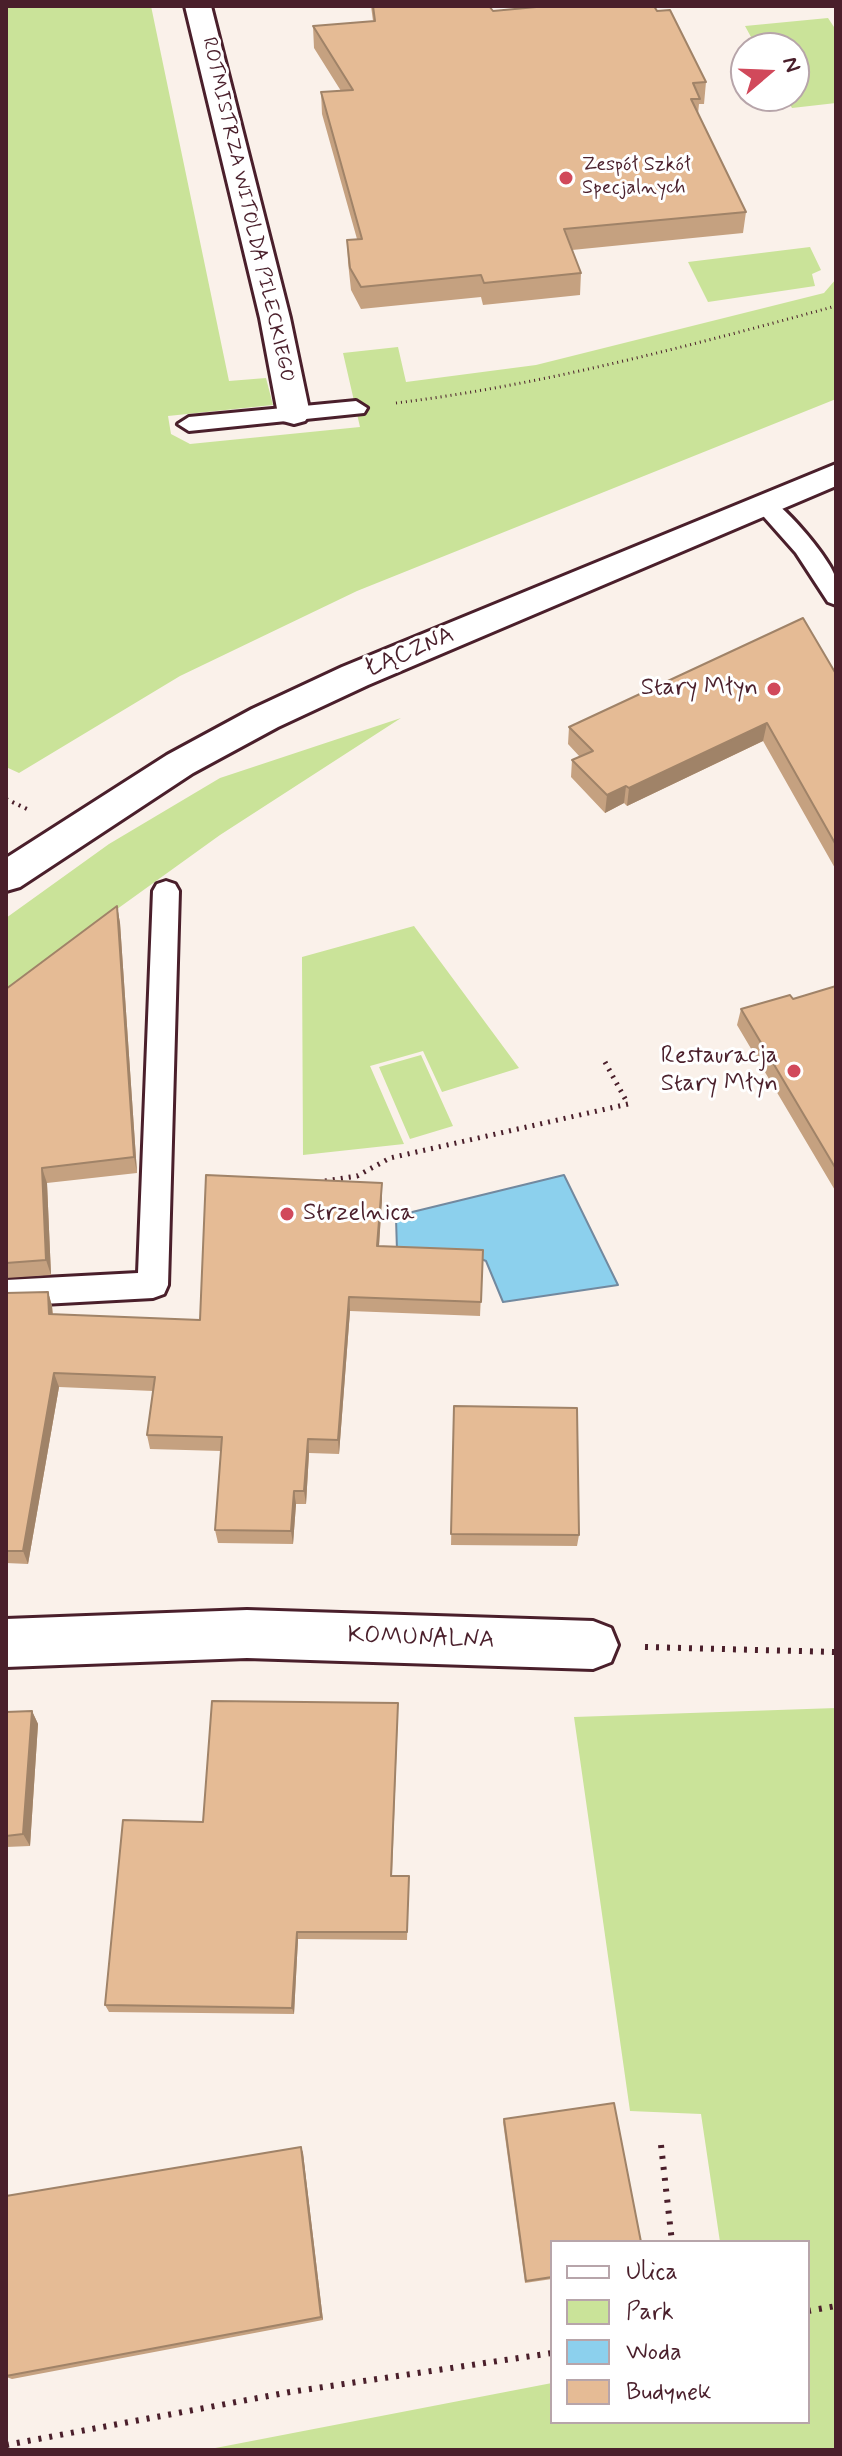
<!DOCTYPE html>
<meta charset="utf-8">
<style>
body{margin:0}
#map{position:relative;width:842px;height:2456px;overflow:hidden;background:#faf1ea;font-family:Mynerve,sans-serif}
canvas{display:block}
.frame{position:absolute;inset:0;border:8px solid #4a1f2b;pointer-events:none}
.legend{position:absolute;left:550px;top:2240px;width:260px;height:184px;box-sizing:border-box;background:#fff;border:2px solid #b7a5aa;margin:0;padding:10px 14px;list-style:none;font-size:24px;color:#4a1f2b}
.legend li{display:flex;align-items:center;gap:16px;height:40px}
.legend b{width:40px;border:2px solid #b7a5aa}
.north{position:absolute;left:730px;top:32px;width:80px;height:80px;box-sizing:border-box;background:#fff;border:2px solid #b7a5aa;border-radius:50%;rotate:71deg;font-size:22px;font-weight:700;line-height:32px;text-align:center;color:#4a1f2b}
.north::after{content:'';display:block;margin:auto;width:28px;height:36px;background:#d1495b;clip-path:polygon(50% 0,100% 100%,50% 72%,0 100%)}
</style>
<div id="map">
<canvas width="842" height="2456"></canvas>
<div class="frame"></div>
<ul class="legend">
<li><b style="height:10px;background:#fff"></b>Ulica</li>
<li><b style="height:22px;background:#cae399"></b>Park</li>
<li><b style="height:22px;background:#8cd0ed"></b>Woda</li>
<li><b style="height:22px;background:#e5bb95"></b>Budynek</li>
</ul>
<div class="north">N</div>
</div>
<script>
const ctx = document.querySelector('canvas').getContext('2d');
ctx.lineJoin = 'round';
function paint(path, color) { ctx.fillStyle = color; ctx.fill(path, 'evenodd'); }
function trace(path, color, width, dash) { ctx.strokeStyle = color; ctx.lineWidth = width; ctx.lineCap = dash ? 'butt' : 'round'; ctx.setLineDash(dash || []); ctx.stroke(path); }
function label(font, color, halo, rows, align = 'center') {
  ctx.font = font + ' Mynerve,sans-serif'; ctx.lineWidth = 6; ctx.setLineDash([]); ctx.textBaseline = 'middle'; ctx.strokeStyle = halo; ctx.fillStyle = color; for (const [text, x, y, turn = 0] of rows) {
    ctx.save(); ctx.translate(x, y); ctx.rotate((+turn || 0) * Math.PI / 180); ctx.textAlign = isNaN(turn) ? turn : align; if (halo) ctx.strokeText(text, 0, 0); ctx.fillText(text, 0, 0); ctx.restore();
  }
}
paint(new Path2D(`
 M6 6H151L229 381 266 378 273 405 168 416 171 434 190 444 360 427 343 353 398 347 406 382 536 365 824 293 836 279V399L357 591 180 676 19 773 6 767Z
 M828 18 836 30V103L792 108 785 96H794V48H757L745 26Z
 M810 247 821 270 812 274 815 286 708 302 688 262Z
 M401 718 220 835 6 989V918L109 844 220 778Z
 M414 926 519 1068 442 1092 423 1051 370 1066 404 1144 303 1155 302 957Z
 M421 1055 453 1126 410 1139 379 1067Z
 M836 1708V2450H205L552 2383V2422H808V2242H720L701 2114 630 2111 574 1717Z`), '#cae399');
const water = new Path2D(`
 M564 1175 618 1285 503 1302 486 1261 474 1256 397 1251 396 1218 404 1214Z`);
paint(water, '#8cd0ed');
trace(water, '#72899f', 2);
const lane = new Path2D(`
 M356 401 367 408 364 413 189 431 178 424 189 417Z
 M765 497C782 501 832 561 836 579 838 587 836 597 836 605L828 602 796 553 757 509 754 504 757 499Z
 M166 881 175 884 179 891 168 1285 164 1294 153 1298 6 1306V1280L138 1273 153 891 157 884Z`);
const street = new Path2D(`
 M185 6H211L290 318 310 414 305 421 294 424 283 421 278 414 260 318Z
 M247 1610 593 1621 611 1628 618 1645 611 1662 593 1669 247 1658 6 1667V1619Z`);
const secondary = new Path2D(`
 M836 464V486L368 685 278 727 193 773 20 887 6 891V858L167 755 252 709 342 667Z`);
trace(lane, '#4a1f2b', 6);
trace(street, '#4a1f2b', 6);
trace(secondary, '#4a1f2b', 6);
trace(new Path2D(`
 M396 403C543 385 693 345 836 306`), '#4a1f2b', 3, [1, 4]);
trace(new Path2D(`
 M6 799 27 809`), '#4a1f2b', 4, [2, 5]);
trace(new Path2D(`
 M325 1181 357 1176 390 1158 628 1104 605 1062`), '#4a1f2b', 5, [2, 6]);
trace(new Path2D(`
 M645 1647 836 1652
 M661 2145 672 2242
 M808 2311 836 2306
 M6 2445 290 2392 552 2353`), '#4a1f2b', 6, [3, 8]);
paint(lane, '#fff');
paint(street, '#fff');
paint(secondary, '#fff');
paint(new Path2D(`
 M371 6H489L493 11 706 82 704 104H699L698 114 746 212 743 233 572 250 581 273 580 295 483 305 481 297 361 309 351 290 348 262 347 240 357 239 322 114 321 92 341 91 314 48 313 26 373 21Z
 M836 674V870L763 741 627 806 624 803 605 813 571 777 572 760 580 757 568 744 569 727Z
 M117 906 120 923 137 1173 47 1183 51 1275 6 1278V989Z
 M836 986V1192L737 1025 741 1009 793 999Z
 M382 1183V1198L379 1246 483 1250 480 1316 350 1311 339 1454 309 1453 306 1504H296L293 1544 218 1543 215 1530 221 1451 150 1449 147 1435 153 1391 59 1387 28 1564 6 1563V1293L48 1292 52 1306 53 1314 200 1320Z
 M454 1406 579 1535 577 1546 451 1545Z
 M32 1711 38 1724 30 1846 6 1847V1712Z
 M398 1712 392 1876H409L407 1940 298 1939 294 2014 109 2012 105 2005 203 1822Z
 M504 2119 552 2242V2279L525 2283 503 2122Z
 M301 2147 303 2153 323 2320 12 2379 6 2377V2196Z`), '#c5a180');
paint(new Path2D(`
 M767 723 763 741 627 806 629 788Z
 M626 786 624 803 605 813 607 795Z
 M117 906 120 923 137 1173 134 1157Z
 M42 1168 47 1183 51 1275 46 1260Z
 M382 1183V1198L378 1261 377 1246Z
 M48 1292 52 1306 53 1328 49 1314Z
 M349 1297 350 1311 339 1454 338 1440Z
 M54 1373 59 1387 28 1564 23 1551Z
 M308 1439 309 1453 306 1504 304 1491Z
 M294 1491 296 1504 293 1544 291 1531Z
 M32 1711 38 1724 30 1846 23 1834Z
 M297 1932 298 1939 294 2014 292 2008Z
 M301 2147 303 2153 323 2320 321 2317Z`), '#a08368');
const building = new Path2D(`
 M373 6H489L493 11 547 6H654L657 11 670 10 706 82 693 83 700 99H691L746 212 564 229 581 273 484 283 481 275 361 287 350 268 347 240 362 239 321 92 353 90 313 26 375 21Z
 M803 618 836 674V845L767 723 629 788 626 786 607 795 572 760 593 751 569 727Z
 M117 906 134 1157 42 1168 46 1260 6 1263V989Z
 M836 986V1169L741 1009 790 995 793 999Z
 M206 1175 382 1183 377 1246 483 1250 481 1302 349 1297 338 1440 308 1439 304 1491H294L291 1531 215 1530 222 1437 147 1435 155 1377 54 1373 23 1551H6V1293L48 1292 49 1314 200 1320Z
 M454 1406 577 1408 579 1535 451 1534Z
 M212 1701 398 1703 391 1876H409L407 1932H297L292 2008 105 2005 123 1820 203 1822Z
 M32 1711 23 1834 6 1836V1712Z
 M614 2103 641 2242H552V2277L526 2281 504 2119Z
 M301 2147 321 2317 6 2376V2196Z`);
paint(building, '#e5bb95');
trace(building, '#a08368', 2);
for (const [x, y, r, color] of [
 [566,178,8,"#d1495b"],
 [774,689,8,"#d1495b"],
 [794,1071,8,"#d1495b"],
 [287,1214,8,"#d1495b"]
]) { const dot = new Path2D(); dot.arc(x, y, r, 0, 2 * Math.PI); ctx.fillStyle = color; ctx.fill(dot); trace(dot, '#fff', 3); }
label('20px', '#4a1f2b', '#fff', [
 ["Zespół Szkół",582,166],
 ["Specjalnych",582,189]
], 'left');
label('20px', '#4a1f2b', '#fff', [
 ["ROTMISTRZA WITOLDA PILECKIEGO",247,210,77]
]);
label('24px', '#4a1f2b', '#fff', [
 ["ŁĄCZNA",410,653,-23],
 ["KOMUNALNA",421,1639,2]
]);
label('24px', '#4a1f2b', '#fff', [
 ["Stary Młyn",758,689],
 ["Restauracja",778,1057],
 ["Stary Młyn",778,1085],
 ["Strzelnica",303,1214,"left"]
], 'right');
</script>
